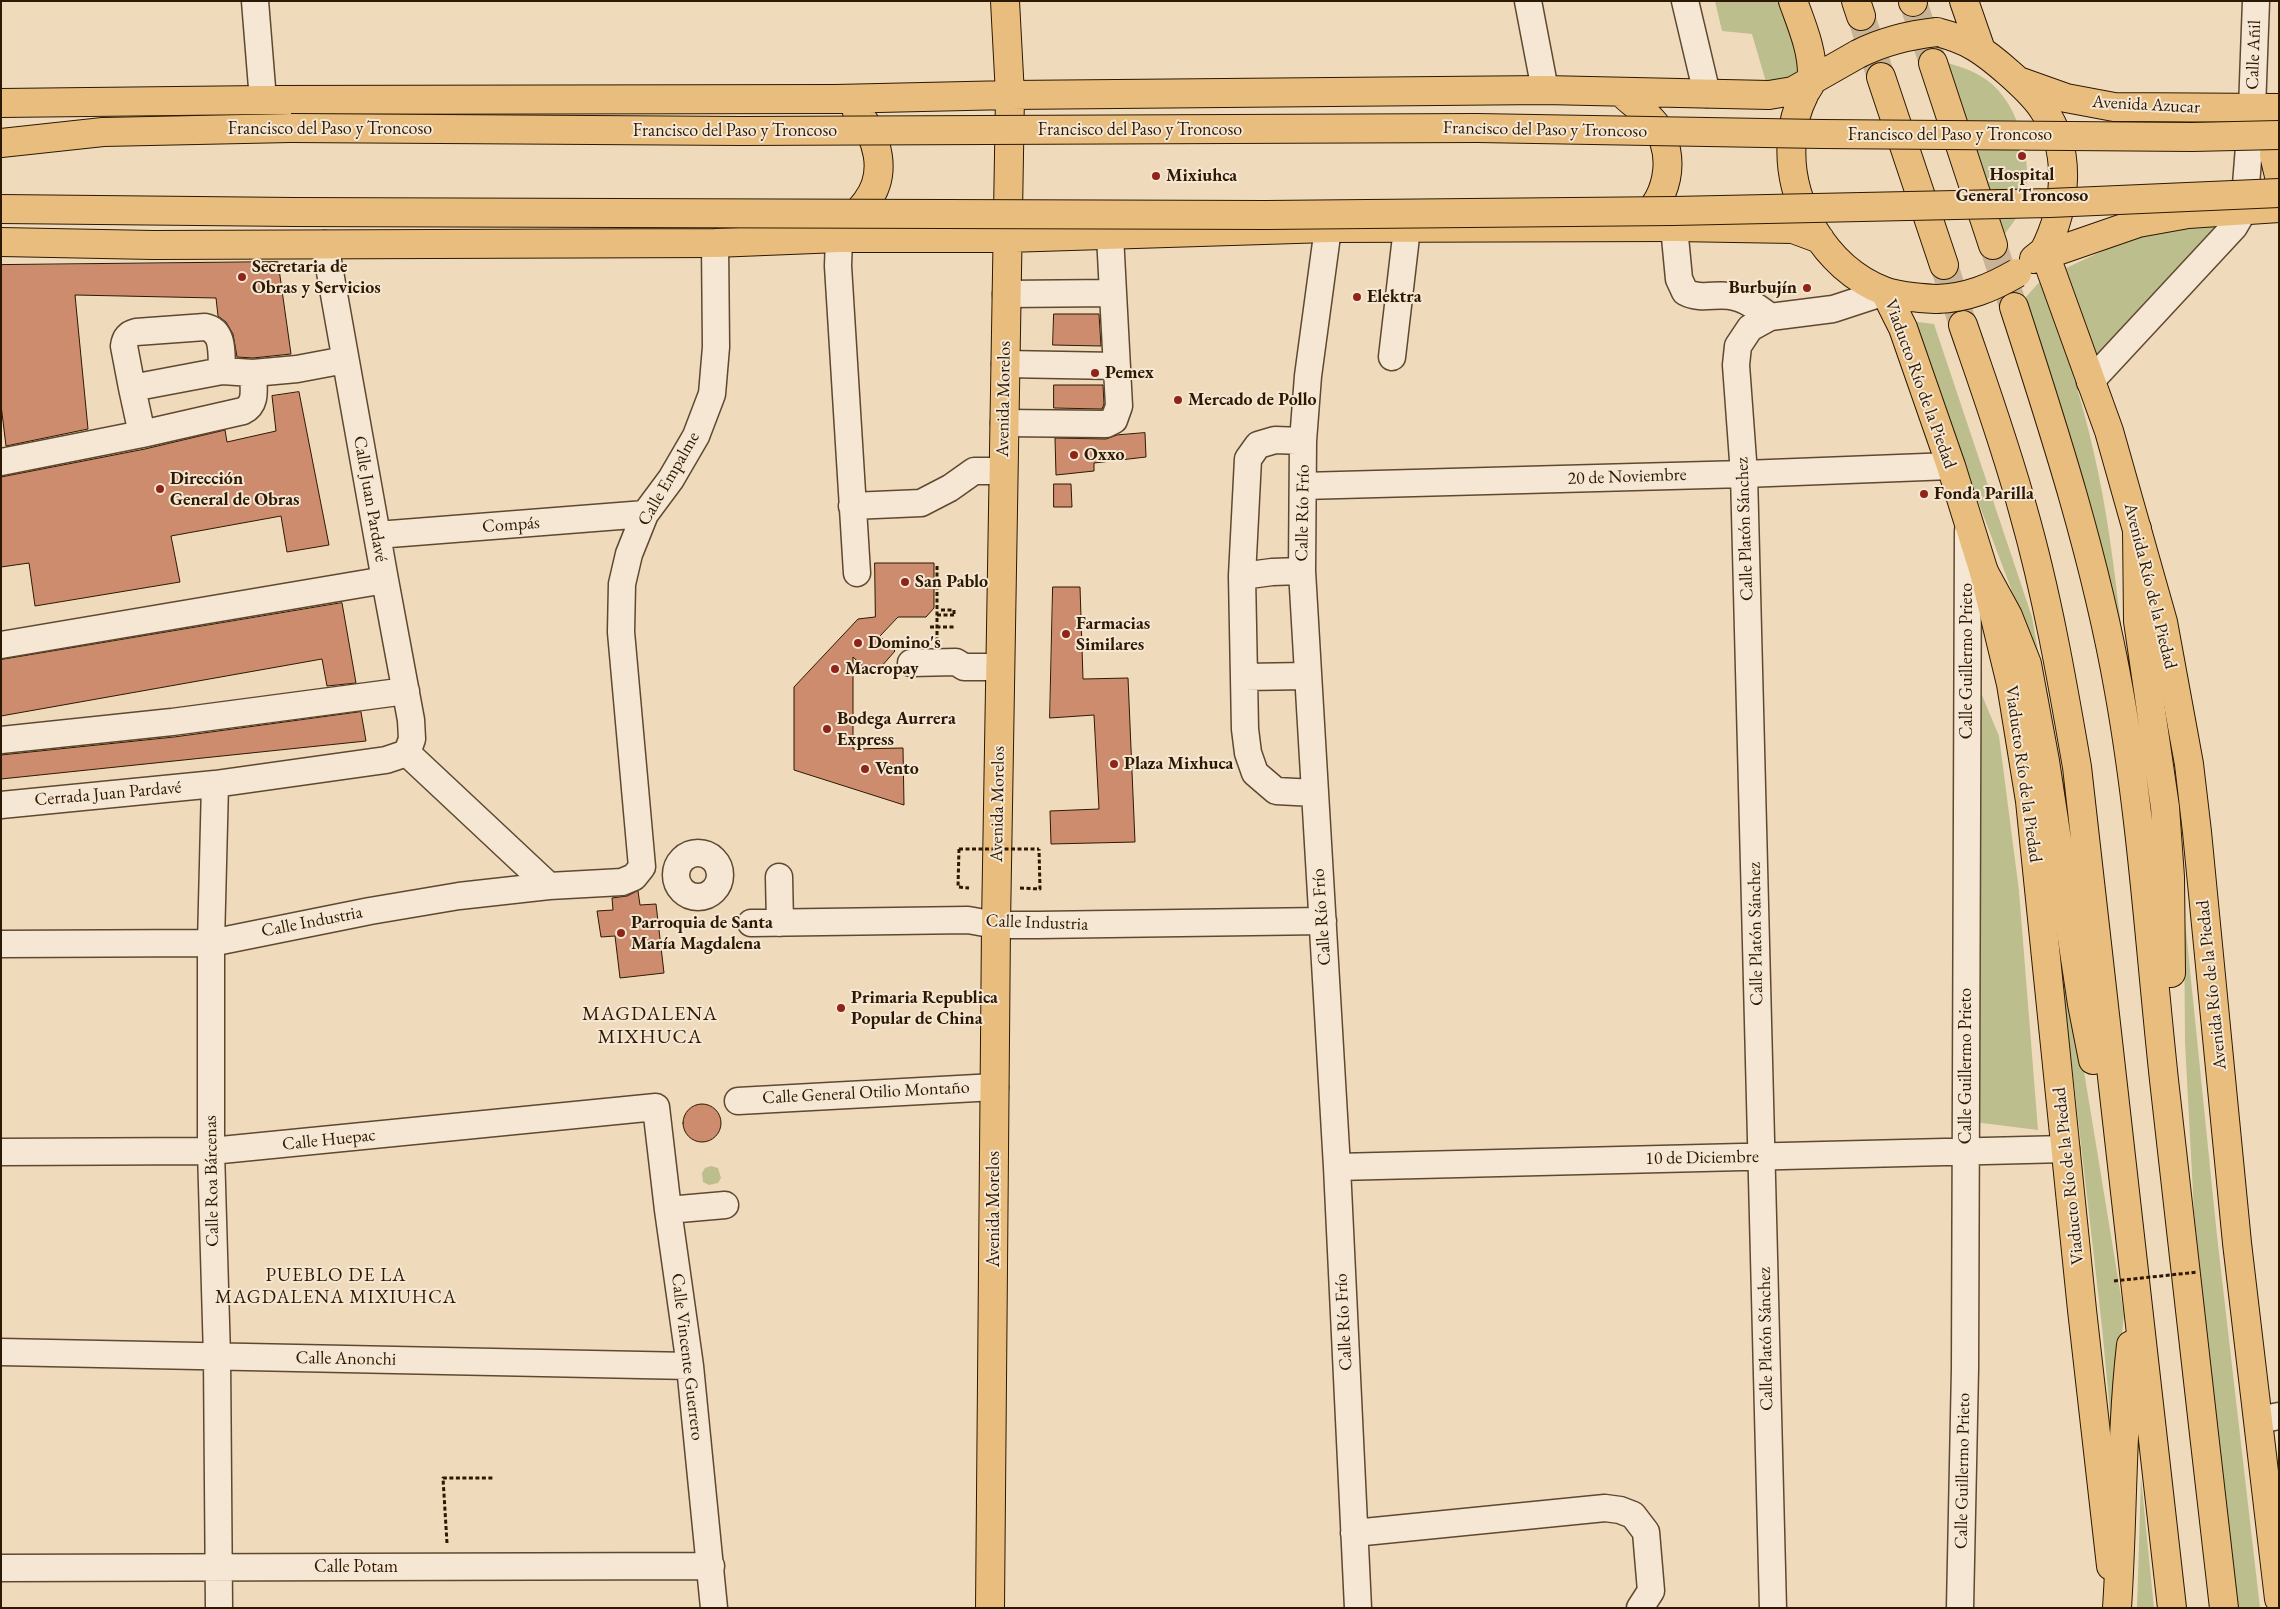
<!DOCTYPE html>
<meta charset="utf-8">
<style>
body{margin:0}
#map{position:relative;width:2280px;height:1609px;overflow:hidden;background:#efdabc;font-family:"EB Garamond",serif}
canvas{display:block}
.frame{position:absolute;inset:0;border:2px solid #2d1901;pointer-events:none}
</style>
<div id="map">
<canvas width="2280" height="1609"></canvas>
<div class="frame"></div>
</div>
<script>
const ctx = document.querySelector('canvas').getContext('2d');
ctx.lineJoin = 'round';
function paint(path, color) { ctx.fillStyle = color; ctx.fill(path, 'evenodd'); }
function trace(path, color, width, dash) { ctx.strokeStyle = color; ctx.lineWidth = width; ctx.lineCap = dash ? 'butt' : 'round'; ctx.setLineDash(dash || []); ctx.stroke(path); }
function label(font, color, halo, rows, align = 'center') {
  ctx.font = font + ' "EB Garamond",serif'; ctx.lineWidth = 4; ctx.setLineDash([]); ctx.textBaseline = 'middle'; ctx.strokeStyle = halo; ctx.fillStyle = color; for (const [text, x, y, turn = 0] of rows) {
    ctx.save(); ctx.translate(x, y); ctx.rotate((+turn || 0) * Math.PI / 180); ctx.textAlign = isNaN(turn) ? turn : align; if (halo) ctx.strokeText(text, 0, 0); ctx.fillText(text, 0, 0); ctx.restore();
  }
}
paint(new Path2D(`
 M1715 1H1785L1807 67 1788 80 1766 82 1752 34 1722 31Z
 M1946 62C1956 66 1969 69 1979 75 2018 96 2033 156 2025 198 2022 212 2012 224 2004 235Z
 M2221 220 2211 236 2096 356 2066 268 2109 248 2154 231Z
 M2043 278C2060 335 2080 391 2093 449 2107 508 2114 567 2121 626L2102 554 2025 298Z
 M1910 321 1934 324 2032 617 2041 668Z
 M1976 681 1999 736 2019 891 2038 1130 1974 1122Z
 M2046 840 2124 1315 2120 1355 2115 1466 2102 1327Z
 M2184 911 2217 1236 2260 1608H2236L2194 1212 2185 1042Z
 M711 1166 718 1168 721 1178 718 1183 709 1185 703 1182 702 1173 705 1168Z
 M2141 1478 2154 1608H2137Z`), '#bcbe8e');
const building = new Path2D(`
 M278 262 291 354 253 358 237 357 233 334 226 322 218 316 216 298 75 295 88 429 6 446 1 405V265Z
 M1054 314H1099L1101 346 1053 345Z
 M1054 385H1103L1104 404 1102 409 1054 408Z
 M299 392 329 545 287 552 281 516 171 536 180 582 35 606 29 563 1 567V477L145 449 225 430 227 442 276 431 272 396Z
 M1145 433 1146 457 1094 463V471L1056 475 1055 438 1106 439 1117 435Z
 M1054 484H1071L1072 507H1054Z
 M875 563H934V608L926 617H898L880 636 895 651 873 676 853 657V749L903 748 904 805 794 770V687L858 619 875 617Z
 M1053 587H1080L1083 679 1128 678 1135 842 1051 844 1050 811 1099 809 1094 715 1050 718Z
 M342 603 356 683 327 686 322 659 1 716V660Z
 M361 712 366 741 1 779V755L174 737Z
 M638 891 640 905 656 904 664 973 620 978 615 936 601 937 597 911 613 910 612 898 627 896Z
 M683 1123a19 19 0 1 1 38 0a19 19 0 1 1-38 0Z`);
paint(building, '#cd8c6e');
trace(building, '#2d1901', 1);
trace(new Path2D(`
 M1913 2 1933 63
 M1861 16 1881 77
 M1993 245 2012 303
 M1944 265 1963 325`), '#c8b397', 28, [28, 14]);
const minor = new Path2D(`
 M255 1 263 100
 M1528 1 1545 90
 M1685 1 1707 94
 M1674 227 1679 279 1685 292C1702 301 1718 292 1735 297 1748 300 1760 309 1770 317
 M1328 228 1308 376 1303 441 1302 571 1337 1167 1358 1608
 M1110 235 1113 293
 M839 238 838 266 857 573
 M325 244 385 580 411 720 412 739 407 753 549 886
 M1392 357 1407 228
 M1005 364 1117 366
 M2090 382 2234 227 2244 210 2252 109 2256 1
 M132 388 124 346C125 338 128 334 136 332L205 327C225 331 221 355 222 371
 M1004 423 1106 424 1114 420 1119 406 1113 293 1006 294
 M142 434 132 388 222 371 253 373 297 369 345 360
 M1303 441 1275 440 1258 445 1248 459 1242 576 1245 729 1248 753 1255 773 1276 791 1315 793
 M1 462 142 434 243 411C258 404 253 387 253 373
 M1303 486 1744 474 1951 466
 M852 506 921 503 950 488 974 471H1003
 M377 535 645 514
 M1242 576 1272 572 1302 571
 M1 645 385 580
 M911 663 956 662 964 667H1000
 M1244 677 1307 676
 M1 740 172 722 406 691
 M215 784 211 943V1151L217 1357 219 1608
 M1 805 215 784 386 760 407 753
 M676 875a22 22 0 1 1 44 0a22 22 0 1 1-44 0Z
 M779 877 780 923
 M751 923 968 920 996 925H1038L1323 921
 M1 944 211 943 370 911 459 896 549 886 622 882 634 877 642 867 621 632 622 584 629 554 645 514 671 479 696 436 712 394 716 347 715 243
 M738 1101 995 1087
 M1 1152 211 1151 656 1107 668 1210 690 1366 714 1608
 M1337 1167 2066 1149
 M668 1210 725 1205
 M1 1352 690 1366
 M2259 1420 2279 1416
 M1354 1533 1605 1508 1620 1510 1633 1515 1646 1532 1651 1591 1640 1608
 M1 1568 711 1566
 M1773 1608 1744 474 1736 365 1738 346 1750 328 1770 317 1833 309 1885 292
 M1960 1608 1965 1369 1968 531`);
const major = new Path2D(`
 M1793 1C1802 26 1813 51 1812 78 1812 85 1806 89 1804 95 1797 109 1793 123 1792 139 1786 201 1825 268 1884 291 1900 297 1920 298 1937 299
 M1964 1 1981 50
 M1937 32C1969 40 1984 51 2009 73 2021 84 2034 95 2043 109 2073 151 2066 208 2044 251L2109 431 2163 622 2189 764 2197 832 2237 1243 2279 1599
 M2021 82 2066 98 2114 107 2279 108
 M1621 92C1632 103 1646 112 1655 124 1678 157 1668 203 1635 224
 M1 103 263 100 835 99 1010 95 1545 90 1769 95 1793 91 1858 54
 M2279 135 2274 155 2279 176
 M845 228C851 217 860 211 867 201 888 173 878 137 857 112
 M1 242 153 245 715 243 839 238H1007L1328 228 1674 227 1793 229 1820 239
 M2034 259 2044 251H2057L2138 223 2188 214 2279 208
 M1885 292 1903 328 1951 466 1984 572 2011 684 2030 801 2082 1310 2111 1566
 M990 1608 996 925 1010 95 1005 1`);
const highway = new Path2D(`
 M1856 1 1861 16
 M1913 1V2
 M1933 63 1993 245
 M1881 77 1944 265
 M1 143 103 132 291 128
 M1 209 295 212
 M2014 307C2055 433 2096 560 2119 691 2142 819 2150 950 2164 1080 2183 1256 2204 1432 2224 1608
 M1963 325C1984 386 2006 447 2023 510 2047 594 2062 680 2077 767L2172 1608
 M2137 529 2138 621 2165 807 2170 877 2171 973
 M1984 572 2008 616 2027 664 2045 761 2082 1004 2093 1060
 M2117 1608C2123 1520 2121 1432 2131 1345`);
trace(minor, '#5e4930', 29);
trace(major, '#2d1901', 30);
trace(highway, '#2d1901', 30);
trace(new Path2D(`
 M937 566V640
 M941 610H954V615
 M937 615H956
 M930 627H956
 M959 849 958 887 969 888
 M1020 888 1040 889 1039 849
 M698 897V903
 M447 1543 443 1478H494`), '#2d1901', 3, [4, 2.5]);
trace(minor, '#f5e7d3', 26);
trace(major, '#e8bd7e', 28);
trace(highway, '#e8bd7e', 28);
const majorBridge = new Path2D(`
 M1858 54C1884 41 1908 35 1937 32
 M1937 299C1967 298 1991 288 2017 273`);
const highwayBridge = new Path2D(`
 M291 128 741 131 1477 128 1822 134 2192 137 2279 135
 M295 212 1266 215 1673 211 2050 203 2279 193`);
trace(majorBridge, '#2d1901', 30, []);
trace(highwayBridge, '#2d1901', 30, []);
trace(new Path2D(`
 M959 849H1039
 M2114 1281 2198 1272`), '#2d1901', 3, [4, 2.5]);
trace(majorBridge, '#e8bd7e', 28);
trace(highwayBridge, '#e8bd7e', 28);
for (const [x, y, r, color] of [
 [2022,156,5,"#8f2418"],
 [1156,176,5,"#8f2418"],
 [242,277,5,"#8f2418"],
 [1807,288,5,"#8f2418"],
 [1357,297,5,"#8f2418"],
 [1095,373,5,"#8f2418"],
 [1178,400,5,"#8f2418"],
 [1074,455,5,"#8f2418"],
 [160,489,5,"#8f2418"],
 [1924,494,5,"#8f2418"],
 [905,582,5,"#8f2418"],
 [1066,634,5,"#8f2418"],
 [858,643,5,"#8f2418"],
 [835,669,5,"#8f2418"],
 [827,729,5,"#8f2418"],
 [1114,764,5,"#8f2418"],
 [865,769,5,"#8f2418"],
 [621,933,5,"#8f2418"],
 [841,1008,5,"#8f2418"]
]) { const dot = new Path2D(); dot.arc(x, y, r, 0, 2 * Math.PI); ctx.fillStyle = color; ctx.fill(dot); trace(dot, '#f5e7d3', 2); }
label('18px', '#2d1901', '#f5e7d3', [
 ["Calle Añil",2254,55,-88],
 ["Avenida Azucar",2146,105,3],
 ["Francisco del Paso y Troncoso",330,129],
 ["Francisco del Paso y Troncoso",1140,130],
 ["Francisco del Paso y Troncoso",1545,130,1],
 ["Francisco del Paso y Troncoso",735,131],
 ["Francisco del Paso y Troncoso",1950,135],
 ["Viaducto Río de la Piedad",1920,384,70],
 ["Avenida Morelos",1004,399,-89],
 ["20 de Noviembre",1627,477,-2],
 ["Calle Empalme",669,479,-60],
 ["Calle Juan Pardavé",370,499,80],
 ["Calle Río Frío",1303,513,-89],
 ["Compás",511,525,-4],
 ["Calle Platón Sánchez",1745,529,-92],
 ["Avenida Río de la Piedad",2150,586,76],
 ["Calle Guillermo Prieto",1967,661,-90],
 ["Viaducto Río de la Piedad",2023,774,82],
 ["Cerrada Juan Pardavé",108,794,-5],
 ["Avenida Morelos",998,804,-89],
 ["Calle Río Frío",1322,917,-94],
 ["Calle Industria",312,922,-11],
 ["Calle Industria",1037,923,2],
 ["Calle Platón Sánchez",1756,934,-91],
 ["Avenida Río de la Piedad",2212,985,-96],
 ["Calle Guillermo Prieto",1966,1066,-90],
 ["Calle General Otilio Montaño",866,1093,-3],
 ["Calle Huepac",329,1140,-6],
 ["10 de Diciembre",1702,1158,-1],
 ["Viaducto Río de la Piedad",2069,1176,-96],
 ["Calle Roa Bárcenas",212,1181,-91],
 ["Avenida Morelos",994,1209,-90],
 ["Calle Río Frío",1344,1322,-93],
 ["Calle Platón Sánchez",1766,1339,-91],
 ["Calle Vincente Guerrero",687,1357,83],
 ["Calle Anonchi",346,1359,1],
 ["Calle Guillermo Prieto",1963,1471,-89],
 ["Calle Potam",356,1567]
]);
label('bold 18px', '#2d1901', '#f5e7d3', [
 ["Hospital",2022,175,"center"],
 ["General Troncoso",2022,196,"center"],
 ["Mixiuhca",1166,176],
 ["Secretaria de",252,267],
 ["Obras y Servicios",252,288],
 ["Burbujín",1797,288,"right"],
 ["Elektra",1367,297],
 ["Pemex",1105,373],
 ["Mercado de Pollo",1188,400],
 ["Oxxo",1084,455],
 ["Dirección",170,479],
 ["General de Obras",170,500],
 ["Fonda Parilla",1934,494],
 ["San Pablo",915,582],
 ["Farmacias",1076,624],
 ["Similares",1076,645],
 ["Domino's",868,643],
 ["Macropay",845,669],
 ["Bodega Aurrera",837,719],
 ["Express",837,740],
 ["Plaza Mixhuca",1124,764],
 ["Vento",875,769],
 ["Parroquia de Santa",631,923],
 ["María Magdalena",631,944],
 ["Primaria Republica",851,998],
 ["Popular de China",851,1019]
], 'left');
ctx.letterSpacing = '1px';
label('19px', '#2d1901', '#f5e7d3', [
 ["PUEBLO DE LA",336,1276],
 ["MAGDALENA MIXIUHCA",336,1298]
]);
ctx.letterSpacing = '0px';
ctx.letterSpacing = '1px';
label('20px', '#2d1901', '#f5e7d3', [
 ["MAGDALENA",650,1015],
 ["MIXHUCA",650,1038]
]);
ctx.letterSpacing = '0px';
</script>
